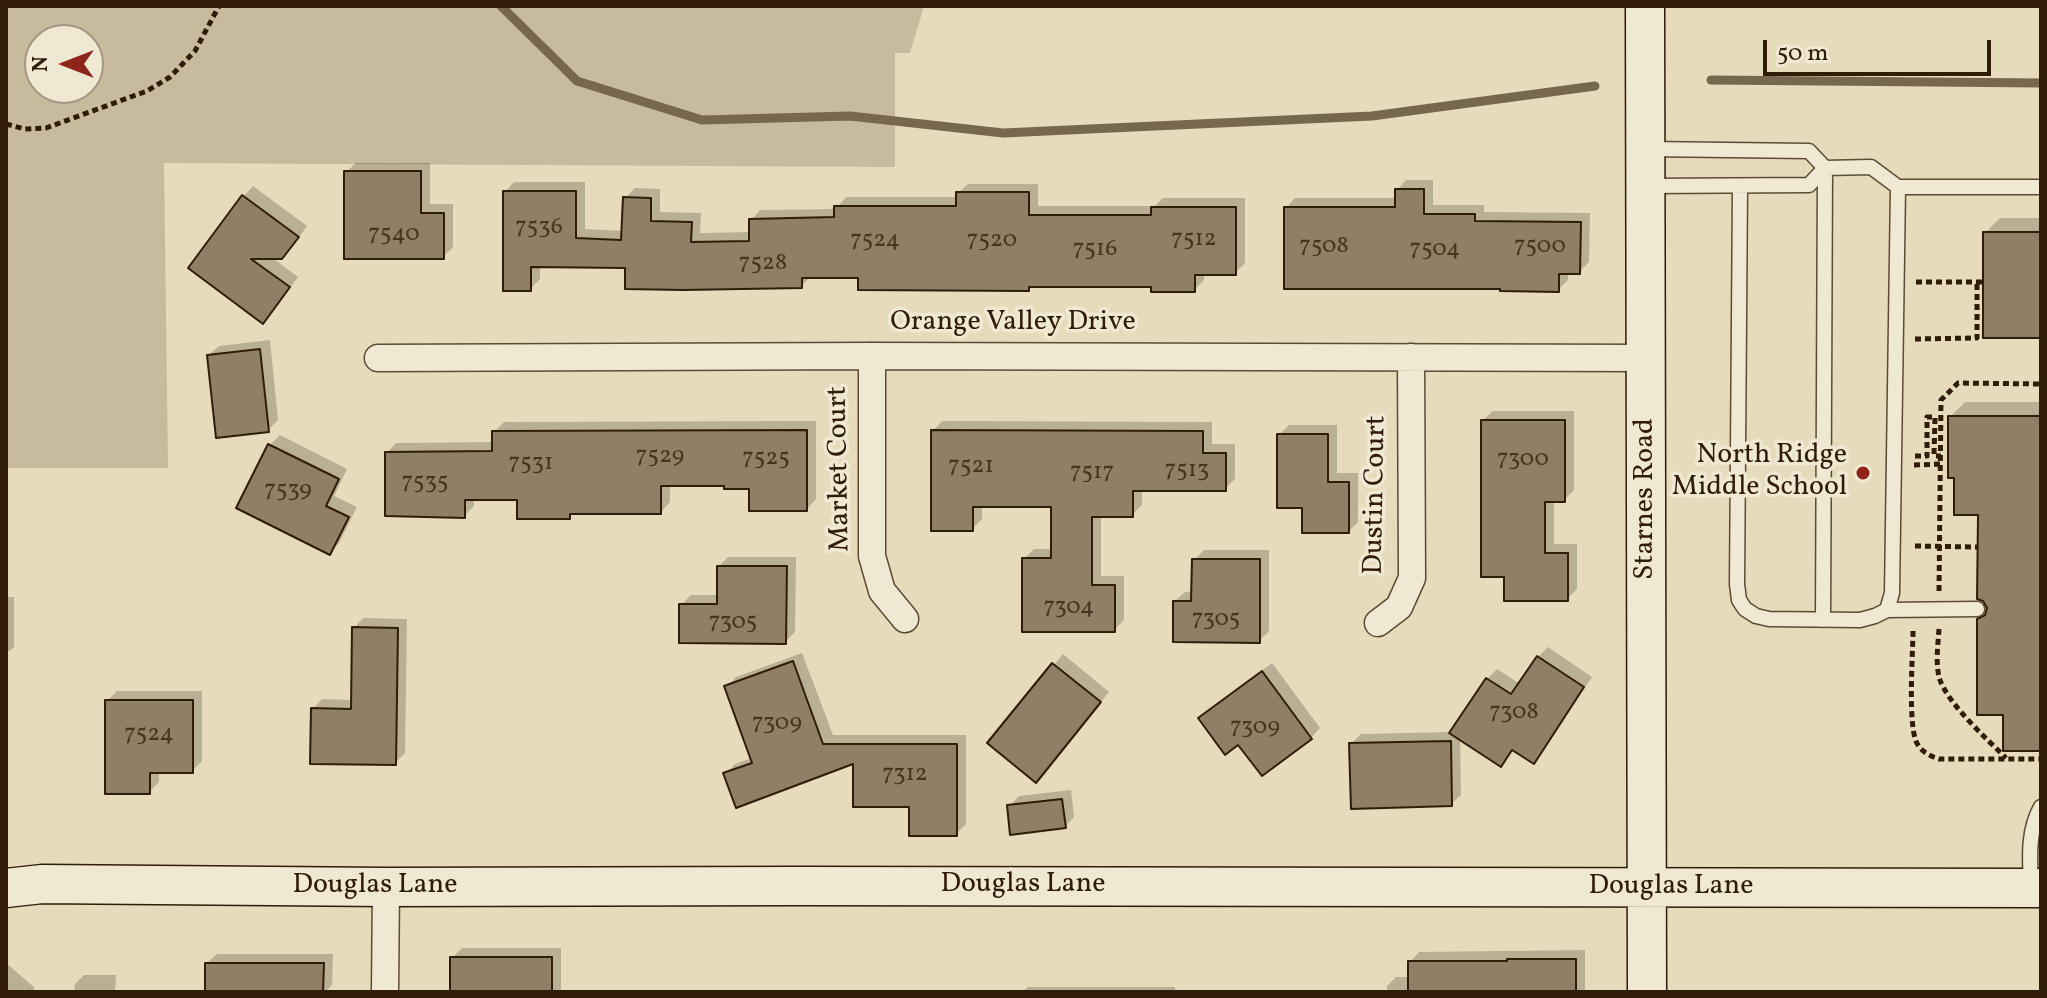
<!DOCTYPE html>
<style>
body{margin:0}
#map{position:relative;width:2047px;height:998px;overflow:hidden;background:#e6dbbb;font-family:Vollkorn,serif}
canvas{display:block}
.frame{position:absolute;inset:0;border:8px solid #311b09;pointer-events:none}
.north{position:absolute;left:24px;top:24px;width:80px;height:80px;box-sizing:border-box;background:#efe8d3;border:2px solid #a39682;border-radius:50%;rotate:270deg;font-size:22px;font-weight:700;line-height:32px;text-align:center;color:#311b09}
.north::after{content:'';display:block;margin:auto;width:28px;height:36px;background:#8f2418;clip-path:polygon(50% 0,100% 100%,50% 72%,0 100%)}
.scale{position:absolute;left:1763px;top:40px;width:228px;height:36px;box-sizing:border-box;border:4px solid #311b09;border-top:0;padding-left:10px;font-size:24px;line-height:28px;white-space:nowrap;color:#311b09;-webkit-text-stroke:6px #efe8d3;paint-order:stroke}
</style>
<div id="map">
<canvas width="2047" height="998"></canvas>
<div class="frame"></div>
<div class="north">N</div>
<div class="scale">50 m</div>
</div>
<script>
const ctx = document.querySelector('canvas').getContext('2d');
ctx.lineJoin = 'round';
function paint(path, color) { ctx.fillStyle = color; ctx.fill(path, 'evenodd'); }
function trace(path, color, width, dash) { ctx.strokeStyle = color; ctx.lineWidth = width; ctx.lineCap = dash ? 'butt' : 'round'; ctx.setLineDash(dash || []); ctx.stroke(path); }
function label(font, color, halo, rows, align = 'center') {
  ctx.font = font + ' Vollkorn,serif'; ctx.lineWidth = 7; ctx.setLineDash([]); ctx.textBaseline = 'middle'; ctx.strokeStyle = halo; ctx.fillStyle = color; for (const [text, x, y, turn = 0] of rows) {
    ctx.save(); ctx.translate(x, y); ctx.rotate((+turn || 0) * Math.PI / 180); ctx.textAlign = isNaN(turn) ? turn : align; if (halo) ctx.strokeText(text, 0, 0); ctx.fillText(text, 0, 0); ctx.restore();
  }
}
paint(new Path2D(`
 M6 6H924L910 53H895V167L164 163 168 468H6ZM40 40H88V88H40Z`), '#c7ba9d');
paint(new Path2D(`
 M356 163H430V204H453V247L443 257 346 172Z
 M1406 180H1433V205H1484V212L1590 213 1589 262 1579 272H1568V280L1558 290 1286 208 1295 198H1397V190Z
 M514 182H585V229L624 231 625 198 635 188 660 189V212L701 213 700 233 751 232V220L760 210 836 209 846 197H958V193L968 184H1038V206H1155L1163 198H1245V263L1235 273H1204V280L1194 290 1153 285H1032L1028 289 860 276H811L802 286 627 266 540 265V279L530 289 505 192Z
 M253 186 307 226 292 247 282 257H271L298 277 273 312 263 321 191 268 244 196Z
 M2000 218H2041V336L1985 233Z
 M270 340 278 420 268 430 209 355 219 346Z
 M1965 402H2041V749L2005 713 1979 620 1988 611 1980 513 1956 476 1950 417Z
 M1493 411H1574V490L1564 500H1554V544H1577V589L1567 599 1506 575 1483 420Z
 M816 421V499L807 509 751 487 726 484H670V502L661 512H575L569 517 519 498H474V506L464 516 387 453 396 443 494 442V432L504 422Z
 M942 421 1212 422V444H1235V479L1225 489H1142V505L1132 515H1101V576H1124V620L1114 630 1024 559 1034 549H1053V505H982V519L972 529 933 431Z
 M1289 425H1337V473H1358V522L1349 531 1304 506 1279 435Z
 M280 435 347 469 334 496 357 507 339 543 329 552 239 507 270 445Z
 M1204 550H1269V631L1259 641 1175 601 1185 592H1193L1194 560Z
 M728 557H796L795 632 785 642 681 605 691 595H719V566Z
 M6 597H14V647L10 651H6Z
 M363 618 407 619 405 753 395 763 313 709 322 699 353 700 354 628Z
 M1548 647 1592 677 1543 752 1534 761 1514 749 1501 764 1460 738 1461 795 1451 804 1351 744 1361 734 1452 732 1487 679 1497 669 1520 684 1538 657Z
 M802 653 833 735H966V824L956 834 911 805 855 762 726 774 735 764 752 758 727 687 736 677Z
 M1063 654 1109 692 1046 771 990 743Z
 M1272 663 1320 728 1311 738 1211 709Z
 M117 691H202V761L192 771H159V782L149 792 107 701Z
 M1071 790 1074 817 1065 826 1009 806 1019 796Z
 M462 948H561V992H452V958Z
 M1585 950V992H1387V986L1396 977H1410V962L1419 952Z
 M217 954H333L332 985 325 992H207V963Z
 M6 963 35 988 31 992H6Z
 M84 975H116L115 992H74L75 984Z
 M1028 987H1175V992H1023Z`), '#0003');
trace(new Path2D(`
 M501 6 577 81 702 120 850 116 1003 133 1372 116 1595 86
 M1711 80 2041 83`), '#78674f', 9);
const building = new Path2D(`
 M344 171H421V213H444V259H344Z
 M1395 189H1424V214H1475V221L1581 222 1580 274H1559V292L1500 291V289H1284V207H1395Z
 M503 191H576V238L621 240 623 197 651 198V221L692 222 691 242 749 241V219L834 217V206H956V192H1029V215H1151V207H1236V275H1195V292H1151V287H1029V291L858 290V278H802V288L683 290 625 289V268L531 267V291H503Z
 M242 195 299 237 282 259H251L290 287 263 324 188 268Z
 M1983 232H2041V338H1983Z
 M260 349 269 432 216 438 207 355Z
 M1948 416H2041V751H2003V715H1977V619L1985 615 1987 608 1983 601 1977 599 1978 515H1954V478H1948Z
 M1481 420H1565V502H1545V553H1568V601H1504V577H1481Z
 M807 430V511H749V489H724V486H661V514H570V519H517V500H465V518L385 516V452L492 451V431Z
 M931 430 1203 431V453H1226V491H1133V517H1092V585H1115V632H1022V558H1051V507H973V531H931Z
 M1277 434H1328V482H1349V533H1302V508H1277Z
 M268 444 339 479 326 506 349 517 330 555 236 508Z
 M1192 559H1260V643L1173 642V601H1191Z
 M717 566H787L786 644 679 643V604H717Z
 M352 627 398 628 396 765 310 764 311 708 351 709Z
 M1537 656 1584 687 1534 764 1512 750 1501 767 1449 733 1486 678 1511 694Z
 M793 661 823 744H957V836H909V807H853V764L736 808 723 773 752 763 724 686Z
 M1052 663 1101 702 1036 783 987 743Z
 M1262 671 1312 739 1262 776 1238 745 1225 755 1198 718Z
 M105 700H193V773H150V794H105Z
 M1451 741 1452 806 1351 809 1349 743Z
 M1062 799 1066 828 1010 835 1007 805Z
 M450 957H552V992H450Z
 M1507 959H1576V992H1408V961H1507Z
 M205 963H324L323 992H205Z`);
paint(building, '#8f7f66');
trace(building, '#311b09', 2);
const lane = new Path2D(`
 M1647 149 1809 151 1825 168 1809 185 1647 186
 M1740 186 1737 584 1739 600 1745 609 1756 616 1769 619 1860 620 1875 616 1887 610 1892 593 1898 187
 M1887 610 1977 609
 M1823 620 1825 168 1871 167 1898 187H2041
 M2031 888C2030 860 2027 832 2041 807`);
const street = new Path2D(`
 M872 356V556L882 591 905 619
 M378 358 872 356 1647 358
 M1378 623 1399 607 1412 578 1411 357
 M385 992 386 887`);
const secondary = new Path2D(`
 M1645 6 1647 992
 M6 888 42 884 386 887 796 886 2041 888`);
trace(lane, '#5e4b36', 17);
trace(street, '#5e4b36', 29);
trace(secondary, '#311b09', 41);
trace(new Path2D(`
 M6 124 25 129 46 128 147 91 170 77 195 51 219 6
 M1916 282H1983
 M1915 339 1977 338V282
 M1915 456H1927V417H1935L1934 456H1941
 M1914 465 1941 464
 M1915 546 1978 547
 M1939 591 1941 400 1958 383 2041 384
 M1939 629C1938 645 1935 665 1940 680 1949 705 1987 739 2006 758
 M1913 631C1913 653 1907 730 1918 745 1922 752 1932 757 1939 759H2041`), '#311b09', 5, [6, 4]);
trace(lane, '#efe8d3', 14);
trace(street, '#efe8d3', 26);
trace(secondary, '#efe8d3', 38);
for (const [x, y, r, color] of [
 [1863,473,8,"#8f2418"]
]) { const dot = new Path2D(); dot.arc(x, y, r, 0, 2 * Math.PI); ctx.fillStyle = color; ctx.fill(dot); trace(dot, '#efe8d3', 3); }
label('24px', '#483420', null, [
 ["7536",539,229],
 ["7540",394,236],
 ["7512",1194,241],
 ["7524",875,242],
 ["7520",992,242],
 ["7508",1324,248],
 ["7500",1540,248],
 ["7516",1095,251],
 ["7504",1435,251],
 ["7528",763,265],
 ["7529",660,458],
 ["7525",766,460],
 ["7300",1523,461],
 ["7531",531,465],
 ["7521",971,468],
 ["7513",1187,472],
 ["7517",1092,474],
 ["7535",425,484],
 ["7539",288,492],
 ["7304",1069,609],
 ["7305",1216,621],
 ["7305",733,624],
 ["7308",1514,714],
 ["7309",777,725],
 ["7309",1255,729],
 ["7524",149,736],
 ["7312",905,776]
]);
label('28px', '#311b09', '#efe8d3', [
 ["Orange Valley Drive",1013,324],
 ["Market Court",841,469,-91],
 ["Dustin Court",1377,495,-89],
 ["Starnes Road",1647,499,-90],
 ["Douglas Lane",1023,886],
 ["Douglas Lane",375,887],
 ["Douglas Lane",1671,888]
]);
label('28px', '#311b09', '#efe8d3', [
 ["North Ridge",1847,457],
 ["Middle School",1847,489]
], 'right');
</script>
